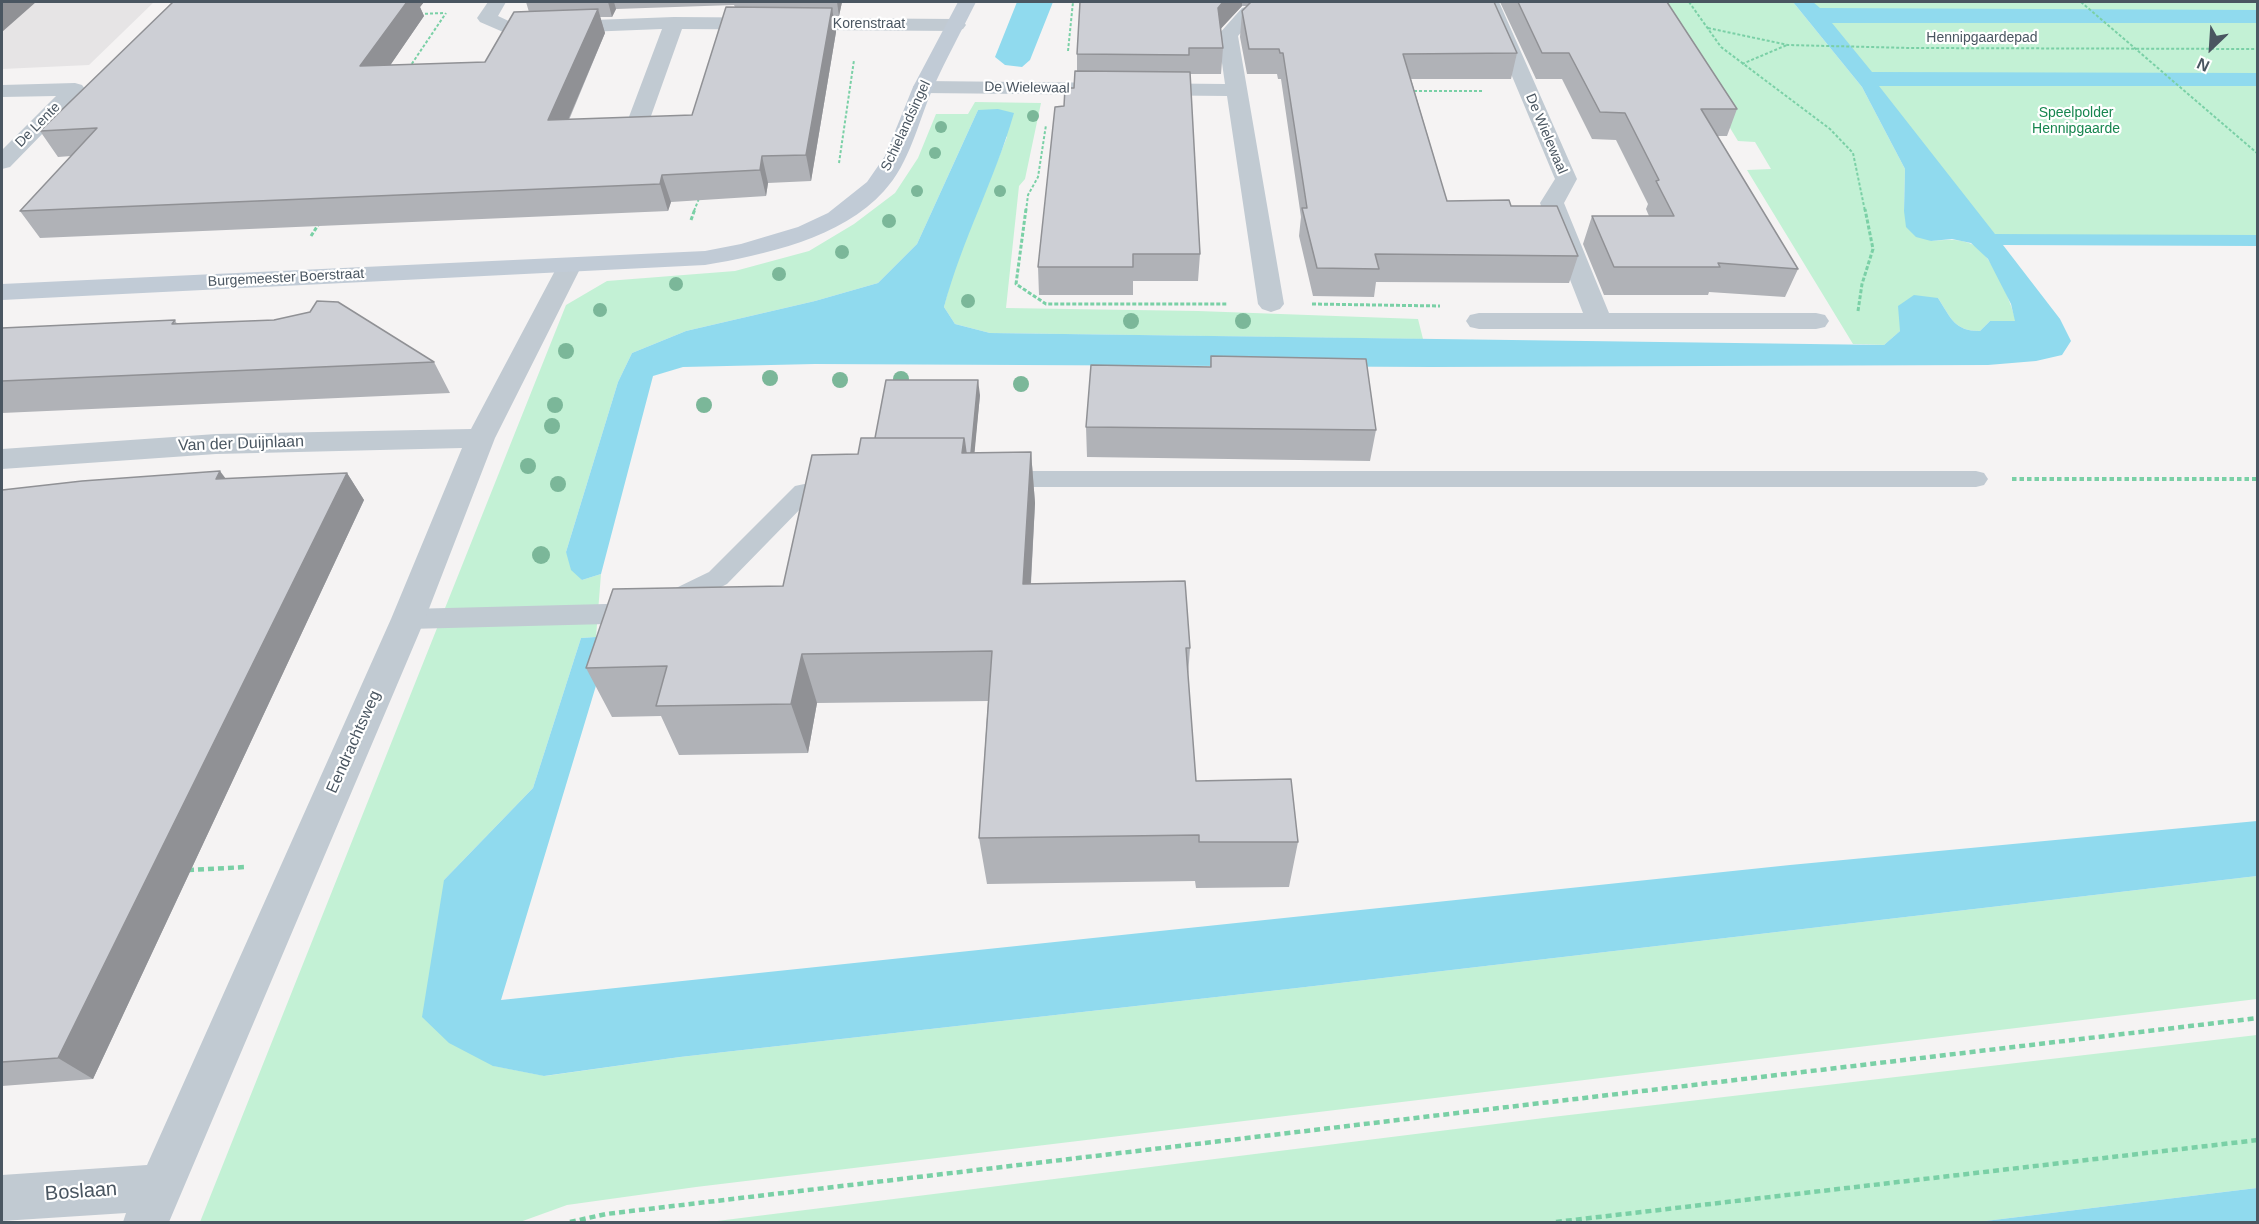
<!DOCTYPE html>
<style>
body{margin:0}
#map{position:relative;width:2259px;height:1224px;overflow:hidden;background:#f5f3f3;font-family:Arial,sans-serif}
canvas{display:block}
.frame{position:absolute;inset:0;border:3px solid #4a5661;pointer-events:none}
.north{position:absolute;left:2181px;top:18px;width:60px;height:60px;-webkit-text-stroke:4px #fff;paint-order:stroke;rotate:205deg;font-size:16px;font-weight:700;line-height:24px;text-align:center;color:#4a5661}
.north::after{content:'';display:block;margin:auto;width:21px;height:27px;background:#4a5661;clip-path:polygon(50% 0,100% 100%,50% 72%,0 100%)}
</style>
<div id="map">
<canvas width="2259" height="1224"></canvas>
<div class="frame"></div>
<div class="north">N</div>
</div>
<script>
const ctx = document.querySelector('canvas').getContext('2d');
ctx.lineJoin = 'round';
function paint(path, color) { ctx.fillStyle = color; ctx.fill(path, 'evenodd'); }
function trace(path, color, width, dash) { ctx.strokeStyle = color; ctx.lineWidth = width; ctx.lineCap = dash ? 'butt' : 'round'; ctx.setLineDash(dash || []); ctx.stroke(path); }
function label(font, color, halo, rows, align = 'center') {
  ctx.font = font + ' Arial,sans-serif'; ctx.lineWidth = 4.5; ctx.setLineDash([]); ctx.textBaseline = 'middle'; ctx.strokeStyle = halo; ctx.fillStyle = color; for (const [text, x, y, turn = 0] of rows) {
    ctx.save(); ctx.translate(x, y); ctx.rotate((+turn || 0) * Math.PI / 180); ctx.textAlign = isNaN(turn) ? turn : align; if (halo) ctx.strokeText(text, 0, 0); ctx.fillText(text, 0, 0); ctx.restore();
  }
}
paint(new Path2D(`
 M2 2H154L89 65 2 69Z`), '#e6e4e5');
paint(new Path2D(`
 M1653 2H1793L1862 87 1905 169 1904 211 1931 241C1944 240 1956 238 1969 243 1991 250 2010 300 2016 321H1990L1980 331C1954 331 1951 318 1938 298L1884 345 1853 344 1747 170 1771 169 1755 142 1738 141Z
 M1799 2H2257V242L1990 241Z
 M975 102 1041 103 1025 179 1019 186 1006 308 1198 311 1418 319 1423 339 990 333 955 324 944 307 954 267 1007 137 978 110 917 244 878 283 815 301 686 331 632 353 618 382 566 552 582 580 601 574 596 637 581 638 533 788 444 880 494 1066 545 1076 680 1057 1297 988 2257 876V999L696 1187 567 1205 520 1222H200L566 305 607 281 735 271 809 251 854 224 895 193 918 158 936 114H968Z
 M2257 1035V1188L1977 1222H709L1552 1117Z`), '#c3f1d5');
paint(new Path2D(`
 M1017 2H1053L1030 60 1022 67 1005 65 995 57Z
 M1793 2H1813L1820 8 2257 10V23H1832L1872 72 2257 73V86H1879L1995 234 2257 235V246L2003 245 2060 319 2071 341 2062 355 2036 361 1988 365 1432 367 815 364 683 367 653 376 601 574 582 580 571 570 566 552 618 382 632 353 686 331 815 301 878 283 917 244 978 110 998 109 1014 113C995 179 962 240 944 307L955 324 990 333 1884 345 1900 331 1898 306 1914 295 1938 298C1951 318 1954 331 1980 331L1990 321H2015L2011 304 1988 259 1971 243 1952 239 1931 241 1916 237 1906 227 1904 211 1905 169 1862 87Z
 M611 636 501 1000 1790 865 2257 821V876L1297 988 680 1057 544 1076 493 1066 449 1043 422 1017 444 880 533 788 581 638Z
 M2257 1188V1222H1977Z`), '#90daee');
trace(new Path2D(`
 M1689 2 1721 47 1830 129 1853 153 1865 211
 M2081 2 2258 154
 M420 14 443 13
 M1708 28 1788 45 1911 48 2258 49
 M1068 51 1073 2
 M1742 64 1787 45
 M409 68 446 13
 M1409 91H1483
 M839 163 854 60
 M694 211 700 196
 M1026 211 1028 195 1038 177 1046 125`), '#7ad0a6', 2, [3, 2]);
trace(new Path2D(`
 M1026 209 1016 284 1046 304H1227
 M691 220 695 209
 M311 236 320 222
 M1312 304 1440 306
 M1858 311 1862 284 1873 249 1865 209`), '#7ad0a6', 3, [4, 2]);
trace(new Path2D(`
 M2012 479H2258`), '#7ad0a6', 4, [4.5, 3]);
trace(new Path2D(`
 M188 870 246 867
 M570 1222 606 1214 2258 1018
 M1556 1222 2258 1140`), '#7ad0a6', 4.5, [6, 4]);
paint(new Path2D(`
 M999 471H1976L1984 473 1988 479 1984 485 1976 487H999L991 485 987 479 991 473Z
 M837 477 845 479 849 485 845 491 810 499 727 584 657 620 648 623 408 629 399 626 395 619 399 612 408 609 645 603 709 572 795 486Z`), '#c1cad2');
paint(new Path2D(`
 M488 2H506L498 16 513 23 674 17 956 19 963 21 966 25 963 29 956 31 682 29 646 130 643 135 635 137 627 135 624 130 662 29 510 35 480 22 477 18Z
 M1481 2H1499L1577 179 1564 203 1609 313H1816L1825 315 1829 321 1825 327 1816 329H1479L1470 327 1466 321 1470 315 1479 313H1583L1540 203 1555 179Z
 M1249 6 1290 8 1293 12 1290 16 1254 18 1238 36 1284 304 1280 309 1271 312 1262 309 1258 304 1227 96 923 93 916 91 913 87 916 83 923 81 1225 84 1218 35 1242 8Z
 M75 83 82 85 85 89 82 93 10 167 2 169V150L56 96 2 97V85Z
 M570 258 579 260 582 265 495 438 425 619 169 1222H123L126 1213 2 1221V1175L147 1165 391 619 462 448 216 454 2 469V449L216 434 471 429 558 265 561 260Z`), '#c1cad2');
paint(new Path2D(`
 M958 2H976C962 30 946 59 933 88 918 122 910 163 884 191 842 238 764 255 705 265L2 300V284L705 251 741 244 798 227 828 213 867 182 885 156 913 87Z`), '#c1cbd6');
ctx.fillStyle = '#7bb799';
for (const [x, y, r] of [
 [1033,116,6],
 [941,127,6],
 [935,153,6],
 [917,191,6],
 [1000,191,6],
 [889,221,7],
 [842,252,7],
 [779,274,7],
 [676,284,7],
 [968,301,7],
 [600,310,7],
 [1131,321,8],
 [1243,321,8],
 [566,351,8],
 [770,378,8],
 [901,379,8],
 [840,380,8],
 [1021,384,8],
 [555,405,8],
 [704,405,8],
 [552,426,8],
 [528,466,8],
 [558,484,8],
 [541,555,9]
]) { ctx.beginPath(); ctx.arc(x, y, r, 0, 2 * Math.PI); ctx.fill(); }
paint(new Path2D(`
 M173 2H424L420 7 424 16 390 65 485 62 529 12 526 2H842L839 16H833L836 32 811 181 768 183 766 196 671 202 668 211 40 238 20 211 71 156 58 157 40 131ZM734 5 735 7 692 115 569 120 605 33 600 17H612L616 9Z
 M1080 2H1494L1517 53 1511 79H1411L1447 201 1511 206 1578 256 1569 283 1376 282 1374 297 1313 296 1299 236 1301 217 1281 79H1278L1277 74H1247L1240 37 1242 11 1247 6H1242L1220 29 1223 48 1221 74H1190L1200 254 1198 281H1133V295H1039L1038 267 1064 106 1074 88 1077 71V54Z
 M1500 2H1667L1737 109 1727 136H1717L1798 269 1785 297 1709 292 1708 295H1604L1583 244 1592 216H1649L1646 209 1648 204 1616 140 1592 139 1562 79H1536Z
 M175 320 177 324 434 362 450 393 2 413V328Z
 M1211 356 1376 430 1370 461 1087 457 1086 427 1210 367Z
 M980 395 974 453 1031 452 1035 503 1031 584 1190 648 1188 676 1196 781 1298 842 1289 887 1196 888 1195 881 987 884 979 838 988 701 817 703 808 753 679 755 661 716 612 717 586 668 783 586 858 454 875 438Z
 M347 473 364 500 93 1079 2 1086V490Z`), '#b0b2b7');
paint(new Path2D(`
 M2 2H36L2 32Z
 M407 2H424L420 7 424 16 372 92 360 66Z
 M608 2H614L616 9 612 17Z
 M837 2H842L839 16Z
 M1223 2H1242V6L1216 34 1218 8Z
 M832 8 836 32 811 181 806 155Z
 M598 9 605 33 557 146 548 120Z
 M762 156 768 183 766 196 760 170Z
 M662 175 671 202 668 211 660 184Z
 M978 380 980 395 973 469 971 453Z
 M964 438 970 489 962 453Z
 M1031 452 1035 503 1028 634 1023 584Z
 M220 471 241 499 216 479Z
 M347 473 364 500 93 1079 58 1058Z
 M802 654 817 703 808 753 791 704Z`), '#909195');
const building = new Path2D(`
 M173 2H407L360 66 485 62 514 12 598 9 548 120 692 115 726 7 832 8 806 155 762 156 760 170 662 175 660 184 20 211 97 128 40 131Z
 M1080 2H1223L1218 8 1223 48H1189V55L1077 54Z
 M1251 2H1494L1517 53 1403 54 1447 201 1509 200 1511 206H1557L1578 256 1375 254 1379 269 1317 268 1302 208H1307L1283 53H1280L1279 49H1249L1242 11Z
 M1518 2H1667L1737 109H1701L1798 269 1718 263 1720 267H1614L1592 216H1674L1656 181 1659 180 1625 113 1600 112 1569 53H1542Z
 M1075 71 1190 72 1200 254H1133V267H1038L1055 107 1064 106 1065 88H1074Z
 M317 301 338 302 434 362 2 381V328L175 320 172 324 274 320 310 312Z
 M1211 356 1366 359 1376 430 1086 427 1091 365 1211 367Z
 M886 380H978L971 453H966L964 438H875Z
 M861 438H964L962 453 1031 452 1023 584 1185 581 1190 648H1186L1196 781 1291 779 1298 842H1199V835L979 838 992 651 802 654 791 704 656 706 667 666 586 668 613 589 783 586 812 455 858 454Z
 M220 471 216 479 347 473 58 1058 2 1062V490L82 481Z`);
paint(building, '#cdcfd5');
trace(building, '#909195', 1.5);
label('14px', '#4a5661', '#fff', [
 ["Korenstraat",869,24],
 ["Hennipgaardepad",1982,38],
 ["De Wielewaal",1027,88,1],
 ["De Lente",38,125,-45],
 ["Schielandsingel",906,126,-65],
 ["De Wielewaal",1546,134,67],
 ["Burgemeester Boerstraat",286,278,-3]
]);
label('14px', '#17864f', '#fff', [
 ["Speelpolder",2076,113],
 ["Hennipgaarde",2076,129]
]);
label('16px', '#4a5661', '#fff', [
 ["Van der Duijnlaan",241,444,-2],
 ["Eendrachtsweg",354,742,-66]
]);
label('20px', '#4a5661', '#fff', [
 ["Boslaan",81,1192,-4]
]);
</script>
